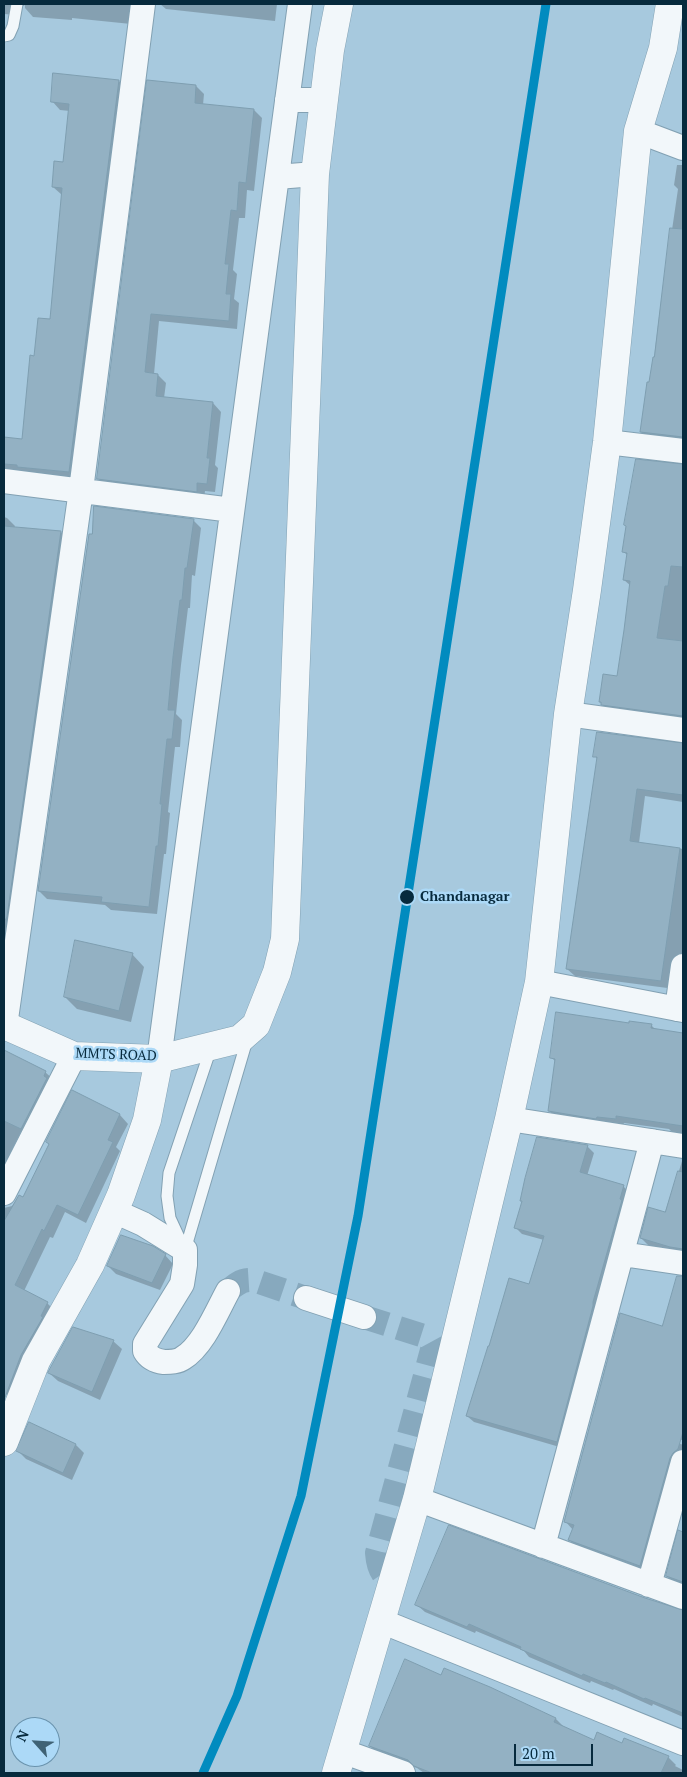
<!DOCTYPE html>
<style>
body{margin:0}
#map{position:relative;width:687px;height:1777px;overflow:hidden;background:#a7c9de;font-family:"PT Serif",serif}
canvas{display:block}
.frame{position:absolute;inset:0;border:5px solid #072a3d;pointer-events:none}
.north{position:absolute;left:10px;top:1717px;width:50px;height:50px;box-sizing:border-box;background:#acd9f7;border:1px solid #6a93ad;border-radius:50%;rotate:296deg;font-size:14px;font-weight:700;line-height:20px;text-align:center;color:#072a3d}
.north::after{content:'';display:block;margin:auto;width:18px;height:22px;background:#3f6275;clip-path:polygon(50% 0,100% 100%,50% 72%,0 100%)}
.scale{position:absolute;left:514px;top:1744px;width:79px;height:22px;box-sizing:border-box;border:2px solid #072a3d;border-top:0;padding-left:6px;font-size:15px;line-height:18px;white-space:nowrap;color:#072a3d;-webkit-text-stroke:4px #acd9f7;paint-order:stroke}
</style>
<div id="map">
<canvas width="687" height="1777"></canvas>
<div class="frame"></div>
<div class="north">N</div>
<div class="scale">20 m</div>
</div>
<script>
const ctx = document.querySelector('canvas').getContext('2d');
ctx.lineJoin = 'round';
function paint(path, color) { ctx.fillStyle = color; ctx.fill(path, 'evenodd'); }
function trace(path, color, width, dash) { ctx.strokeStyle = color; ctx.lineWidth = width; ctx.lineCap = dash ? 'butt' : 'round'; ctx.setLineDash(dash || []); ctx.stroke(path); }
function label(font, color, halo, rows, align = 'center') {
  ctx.font = font + ' "PT Serif",serif'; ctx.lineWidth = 5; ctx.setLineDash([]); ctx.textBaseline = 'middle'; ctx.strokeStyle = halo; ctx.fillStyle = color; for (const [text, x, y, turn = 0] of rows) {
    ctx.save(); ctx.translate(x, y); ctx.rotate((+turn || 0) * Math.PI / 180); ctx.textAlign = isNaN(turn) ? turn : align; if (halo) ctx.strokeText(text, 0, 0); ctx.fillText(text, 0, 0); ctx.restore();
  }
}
paint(new Path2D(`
 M4 4H142L131 24 72 18V20L33 17 25 8V5L19 8 17 15 4 14V15Z
 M160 4H277L275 21 166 9Z
 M55 75 119 81 127 89 77 480 4 471V439L23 440 35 357 51 321 62 195 53 187 64 164 70 111 60 110 52 101Z
 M196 86 204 94 203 105 254 110 262 118 254 191 247 190 245 218H239L233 270 237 274 234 299 239 303 237 329 159 321 154 374 158 375 166 383 164 398 213 403 221 412 215 465 218 468 215 492 205 491 204 499 106 487 98 478Z
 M677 165H683V444L649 439 641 432 656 359 661 305 678 189 674 185Z
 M682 466H683V722L610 712 600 702 618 678 631 586 624 580 628 556 624 552Z
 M4 517 7 518 15 526 14 528 61 532 69 540 14 925 4 945Z
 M193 520 201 528 195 576 192 575 190 608H188L181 665 176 714 182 720 180 747H175L168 812 170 813 166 854H164L157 914 111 910 105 905 47 899 39 891Z
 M682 745H683V802L645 796 639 843 683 849V963L675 989 575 976 567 969 598 760 595 756Z
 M132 954 144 967 131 1022 77 1009 65 997Z
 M630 1024 651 1025 656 1030 683 1033V1134L672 1132 669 1129 624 1123 623 1126 557 1118 549 1111 556 1062 551 1057Z
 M4 1052 45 1072 54 1080 30 1137 21 1132 4 1166Z
 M72 1092 120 1115 128 1124 116 1147 120 1151 86 1223 65 1212 53 1238 50 1237 24 1291 47 1303 55 1311 15 1399 4 1393V1208L12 1206 19 1196 23 1198 50 1145Z
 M587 1146 594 1153 587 1176 623 1186 630 1193 563 1448 474 1422 467 1416 530 1286 544 1240 522 1234 515 1227Z
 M682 1161H683V1255L649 1246 641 1238 666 1214Z
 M165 1255 173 1264 160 1290 116 1274 108 1266Z
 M678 1277H683V1440L670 1439 683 1445V1458L647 1573 577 1547 569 1540 573 1530 565 1521 663 1328Z
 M113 1341 122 1349 100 1400 58 1381 49 1373Z
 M76 1445 84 1453 72 1480 26 1459 18 1451Z
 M675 1546 683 1550V1587L675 1584 667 1576Z
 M417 1605 683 1612V1717L653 1704 652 1706 614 1689 613 1690 591 1681 590 1683 529 1657 524 1651 476 1631 475 1633 425 1612Z
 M442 1677 556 1719 564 1727 594 1741 622 1745 668 1757 676 1765 675 1766 683 1770V1773H424L417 1768 378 1754 370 1746Z`), '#0003');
const building = new Path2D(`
 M53 73 119 80 69 472 17 467V465L4 464V437L22 439 30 355 34 356 38 318 50 319 62 188 52 187 54 161 63 162 69 104 51 102Z
 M147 80 196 85 195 103 254 109 246 183 239 182 237 211 231 210 225 264H229L226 294H231L229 321 151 314 145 372 158 374 156 396 213 402 207 458H210L207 484 197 483V492L97 479Z
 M670 228 683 229V437L640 432 647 382H649L653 357H654Z
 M636 459 683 464V567L671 566 668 586H665L657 638 683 641V716L601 705V702H599L603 674 617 676 624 630 630 581 623 580 627 553 622 552 626 526 624 525Z
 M94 506 194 519 187 568H185L182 600H180L173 657 168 710H175L172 739H167L160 804H162L158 846H156L149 907 101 902 102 897 38 891 89 534H92Z
 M4 526 61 531 7 917 4 922Z
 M597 732 683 743V795L637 789 630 841 680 848 661 981 566 969 597 757H593Z
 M75 940 133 953 119 1011 64 997Z
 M556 1012 629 1023V1021L652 1024 651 1028 683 1033V1126L616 1116V1119L597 1117 596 1119 548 1111 555 1059 550 1058Z
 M4 1050 46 1071 44 1076 47 1078 21 1129 4 1121Z
 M72 1090 120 1114 108 1140 113 1142 78 1215 57 1205 44 1231 42 1229 15 1285 48 1302 41 1316 43 1317 21 1355 4 1400V1221L19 1195 23 1197 49 1144 46 1142Z
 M537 1137 588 1145 580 1172 624 1185 620 1199 622 1200 593 1302V1306L557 1442 466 1416 488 1346H489L509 1278 529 1284 544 1236 514 1228 522 1201H520L525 1178Z
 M678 1171 683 1172V1249L670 1247 640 1238 648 1207 665 1212Z
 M121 1235 153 1246 166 1254 152 1283 107 1266Z
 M677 1276H683V1432L678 1449 673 1453 670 1458 640 1566 568 1540 574 1525 564 1522 620 1313 662 1326Z
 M73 1327 114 1340 92 1392 48 1373Z
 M29 1422 76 1444 63 1473 16 1451Z
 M449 1525 645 1598 683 1610V1713L645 1698 644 1699 606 1682 605 1683 583 1674 582 1676 520 1649 521 1647 469 1624 467 1627 415 1605Z
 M678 1530 683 1532V1582L666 1576Z
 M405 1659 441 1675 444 1668 490 1687 556 1718 554 1722 594 1740 597 1732 622 1743 624 1738 669 1756 661 1773H432L414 1766 408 1760 369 1746Z`);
paint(building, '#93b1c3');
trace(building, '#7e9eb0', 1);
trace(new Path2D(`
 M228 1291C236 1284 242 1279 253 1280L306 1298
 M364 1317 424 1336C430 1340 432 1343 432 1350L377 1553C378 1567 381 1574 392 1583`), '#87a9be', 24, [24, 12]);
const service = new Path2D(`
 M4 36 9 35 13 26 17 4
 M182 1244 170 1218 167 1196 169 1173 211 1048
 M185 1250 247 1040`);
const minor = new Path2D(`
 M287 100H324
 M638 131 683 148
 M277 177 315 174
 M607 442 683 451
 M4 481 232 510
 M568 714 683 730
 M539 982 683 1010
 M677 1009 683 966
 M5 1026 81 490 143 4
 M159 1059 300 4
 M509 1119 683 1146
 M4 1193 74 1056
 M114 1211 143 1224 185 1250V1265L182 1284 145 1344V1351C149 1358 156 1361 164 1362 170 1362 178 1362 183 1358 203 1346 217 1311 228 1291
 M622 1254 683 1263
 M306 1298 364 1317
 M417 1499 683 1597
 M543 1546 652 1141
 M649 1585 683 1462
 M381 1621 683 1743
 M342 1751 403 1773`);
const tertiary = new Path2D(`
 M4 1025 74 1056 159 1059 240 1039 256 1025 277 972 285 939 315 174 330 50 339 4
 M4 1442 36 1361 90 1265 121 1195 147 1120 159 1059
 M336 1773 417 1499 509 1119 539 982 568 714 587 590 607 442 638 131 663 48 670 4`);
trace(service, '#82a1b3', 13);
trace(minor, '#82a1b3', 26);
trace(tertiary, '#82a1b3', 29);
trace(service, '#f2f7fa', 11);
trace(minor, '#f2f7fa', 24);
trace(tertiary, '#f2f7fa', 28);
trace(new Path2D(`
 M203 1773 237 1696 301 1496 358 1216 546 4`), '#018bbf', 9);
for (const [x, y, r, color] of [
 [407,897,8,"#072a3d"]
]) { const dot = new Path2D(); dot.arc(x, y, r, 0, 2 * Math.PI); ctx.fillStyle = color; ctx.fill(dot); trace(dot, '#acd9f7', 2); }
label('bold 14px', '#072a3d', '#acd9f7', [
 ["Chandanagar",420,897]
], 'left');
label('14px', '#072a3d', '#acd9f7', [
 ["MMTS ROAD",116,1055,2]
]);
</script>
